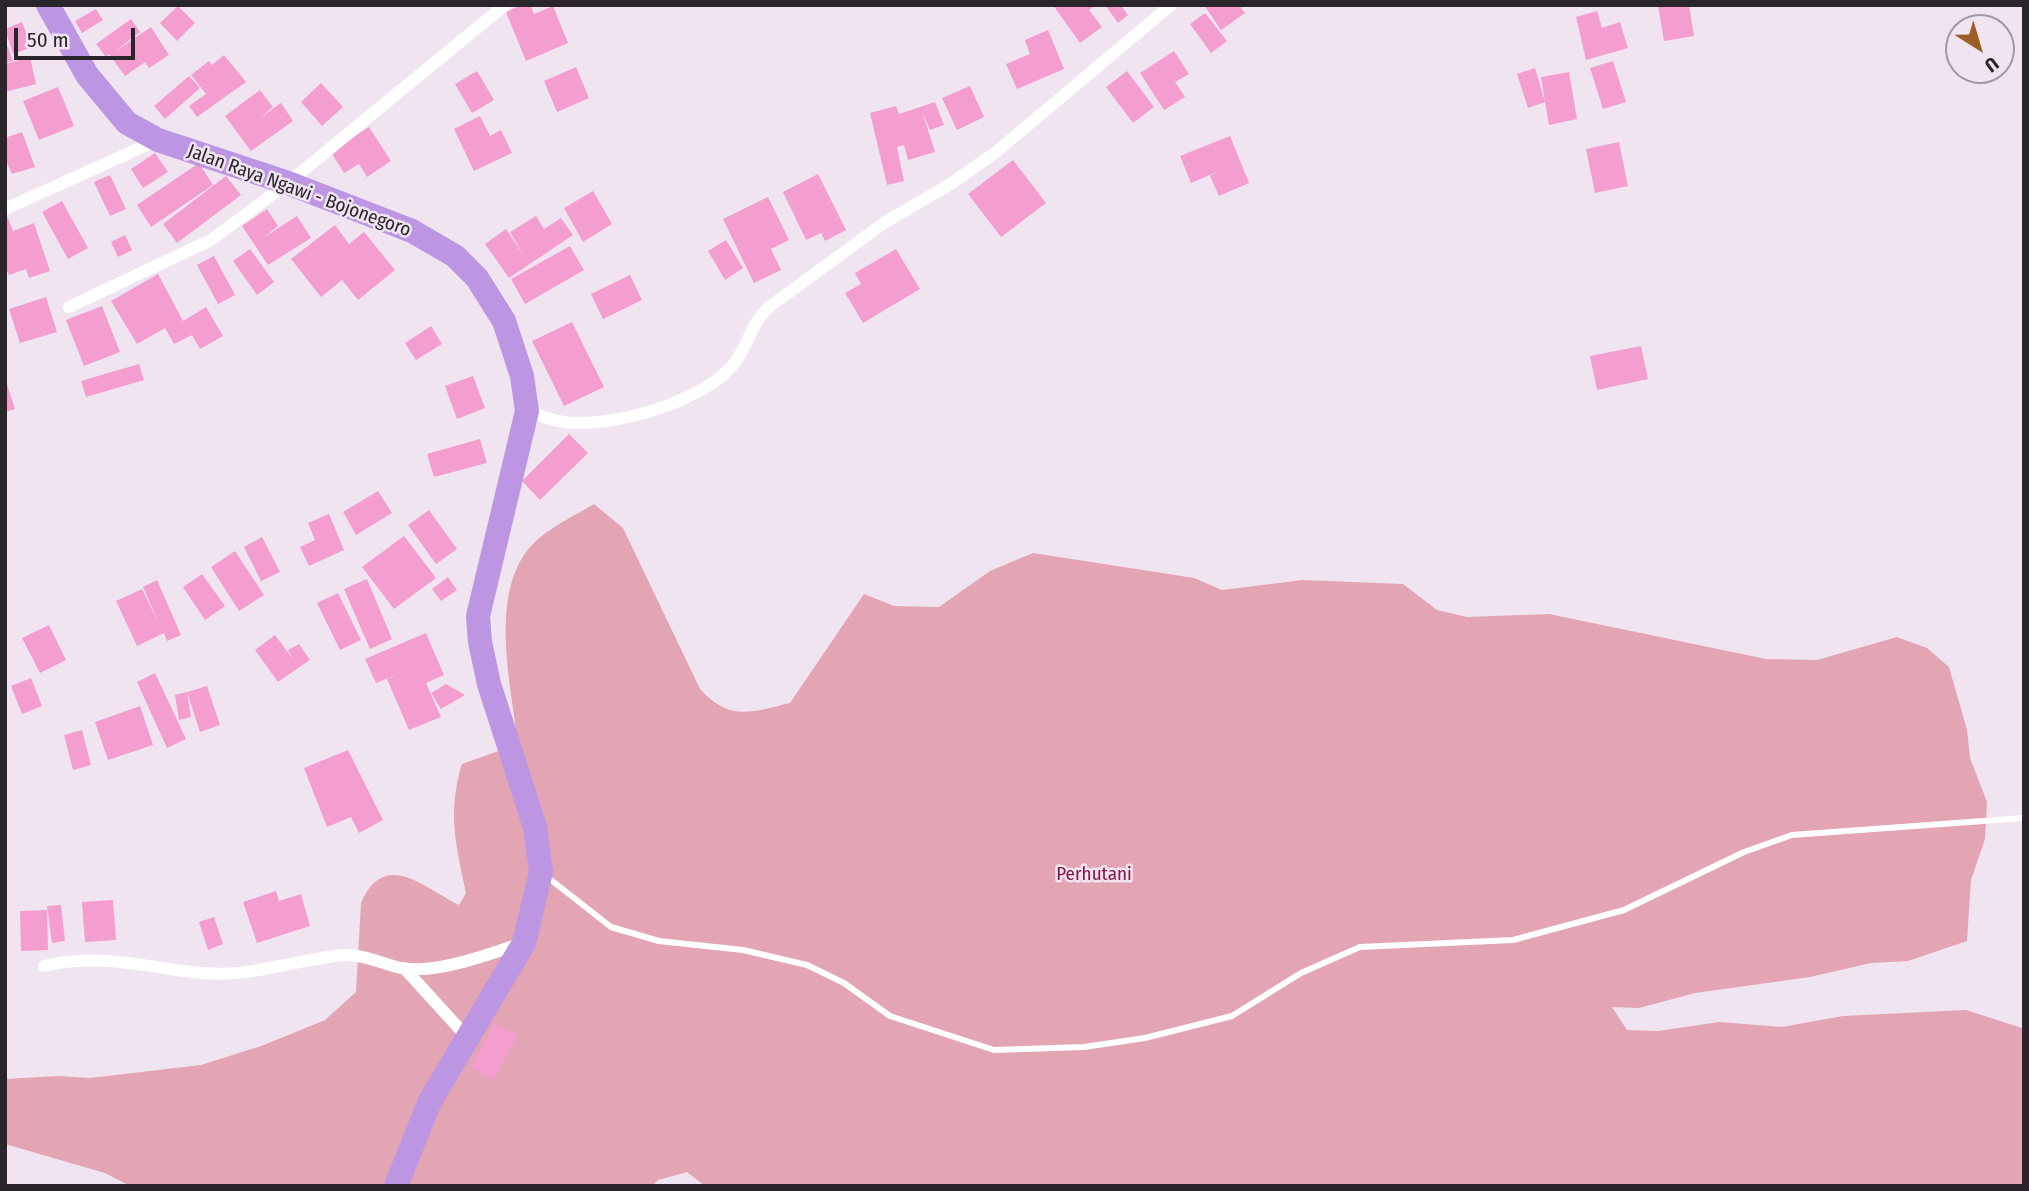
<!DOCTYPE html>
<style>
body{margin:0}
#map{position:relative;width:2029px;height:1191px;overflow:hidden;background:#f1e4f1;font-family:"Fira Sans Condensed",sans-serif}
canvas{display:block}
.frame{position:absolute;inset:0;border:7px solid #2a252a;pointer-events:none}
.north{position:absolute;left:1945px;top:14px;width:70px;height:70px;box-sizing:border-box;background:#f1e4f1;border:2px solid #a198a1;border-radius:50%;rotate:143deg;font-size:19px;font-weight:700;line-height:28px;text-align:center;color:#2a252a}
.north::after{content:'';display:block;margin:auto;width:24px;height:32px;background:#9d5e25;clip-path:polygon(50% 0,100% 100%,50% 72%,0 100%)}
.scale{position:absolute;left:14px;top:28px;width:121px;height:32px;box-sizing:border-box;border:4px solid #2a252a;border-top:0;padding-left:9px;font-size:21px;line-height:24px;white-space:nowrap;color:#2a252a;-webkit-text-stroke:5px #f1e4f1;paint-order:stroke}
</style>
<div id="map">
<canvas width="2029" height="1191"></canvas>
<div class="frame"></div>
<div class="north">U</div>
<div class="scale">50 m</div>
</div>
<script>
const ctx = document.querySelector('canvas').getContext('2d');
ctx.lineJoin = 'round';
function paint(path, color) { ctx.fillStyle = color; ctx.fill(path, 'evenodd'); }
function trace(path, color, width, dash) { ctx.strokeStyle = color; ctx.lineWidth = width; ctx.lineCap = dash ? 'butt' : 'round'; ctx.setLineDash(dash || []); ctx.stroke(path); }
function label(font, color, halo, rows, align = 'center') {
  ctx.font = font + ' "Fira Sans Condensed",sans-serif'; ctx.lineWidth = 5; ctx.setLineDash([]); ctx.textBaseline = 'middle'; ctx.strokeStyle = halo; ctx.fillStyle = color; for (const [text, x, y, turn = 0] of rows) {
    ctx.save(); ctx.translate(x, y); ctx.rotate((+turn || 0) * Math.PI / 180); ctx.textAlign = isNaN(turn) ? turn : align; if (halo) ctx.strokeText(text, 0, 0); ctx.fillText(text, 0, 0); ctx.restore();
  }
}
paint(new Path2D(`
 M594 504 623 528 700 689C730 722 752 712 790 703L864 594 894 606 939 607 990 571 1033 553 1194 578 1222 590 1303 580 1403 584 1437 610 1467 617 1549 614 1766 659 1817 660 1897 637 1927 648 1949 667 1967 730 1970 758 1987 802 1985 839 1971 880 1967 941 1908 961 1871 963 1810 977 1695 993 1639 1008 1612 1007 1627 1030 1658 1031 1719 1022 1782 1027 1843 1016 1966 1010 2022 1028 2024 1186H705L687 1172 658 1180 652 1186H130L105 1173 5 1144V1079L60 1076 90 1078 201 1065 264 1045 325 1020 356 992 361 903C385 848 424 888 459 905L466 893C456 846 447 812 462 764L518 744C511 681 484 579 543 535 559 523 577 514 594 504Z`), '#e3a4b3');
paint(new Path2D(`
 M522 5H530L534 14 553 6 568 43 526 61 506 12Z
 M1053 5H1096L1089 10 1102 27 1080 43Z
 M1105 5H1121L1128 15 1118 23Z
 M1204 5H1239L1245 13 1221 30Z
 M1658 5H1689L1694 36 1664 41Z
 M178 6 195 23 177 41 160 23Z
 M96 9 103 20 82 33 75 21Z
 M1597 11 1602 28 1620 22 1628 48 1586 60 1576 17Z
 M1205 13 1227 41 1211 53 1190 24Z
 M131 19 140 32 114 52 151 27 169 55 149 68 145 62 125 76 109 54 106 57 96 44Z
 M22 22 32 47 13 54 5 29Z
 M1048 30 1064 69 1017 89 1006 64 1030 54 1025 40Z
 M8 47 13 61 5 63V48Z
 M1174 51 1189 74 1175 82 1185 97 1164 110 1140 73Z
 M224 55 246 82 197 117 189 106 206 94 191 75 209 61 212 65Z
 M30 57 36 84 5 92V64Z
 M1613 61 1626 102 1603 109 1590 68Z
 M576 67 589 98 557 112 544 81Z
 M1535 68 1545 102 1541 77 1569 72 1577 119 1549 125 1545 102 1528 108 1517 74Z
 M477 71 494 100 472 113 455 84Z
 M1127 71 1154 107 1133 123 1106 87Z
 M189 76 200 88 165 119 154 106Z
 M321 83 343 107 322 126 301 102Z
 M970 86 984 117 957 130 942 98Z
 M58 87 74 126 39 140 23 101Z
 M260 90 273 107 260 118 281 103 293 121 251 151 225 116Z
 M935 102 944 125 930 130 922 111 935 152 908 160 904 145 897 147 904 181 887 185 870 113 896 106 899 114Z
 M480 116 490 136 501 130 512 153 474 171 454 129Z
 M369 127 391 161 367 177 359 164 344 173 331 152Z
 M22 132 35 167 12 174 5 159V138Z
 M1230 136 1249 183 1219 196 1210 176 1219 171 1191 183 1180 156Z
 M1619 142 1628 186 1595 193 1586 149Z
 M155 153 168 172 143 188 131 169Z
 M1013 160 1046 203 1001 237 968 194Z
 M199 163 213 185 151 227 137 205Z
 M818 174 846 230 825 241 821 233 806 240 783 192Z
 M110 175 126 209 110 216 94 182Z
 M226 176 241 195 177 243 163 224Z
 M593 191 612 224 583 242 564 208Z
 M768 197 789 240 771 249 781 270 754 283 723 219Z
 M62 201 88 248 68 259 42 212Z
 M267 209 278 226 263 238 297 216 311 238 268 265 242 226Z
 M536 216 544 229 561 218 573 235 509 278 485 244 506 229 524 256 510 232Z
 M8 218 13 231 34 223 50 271 29 278 26 269 9 275 5 266V219Z
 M335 225 349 244 364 232 395 270 358 300 342 280 321 297 291 259Z
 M125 235 132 250 118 257 111 242Z
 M726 240 743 268 725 280 708 251Z
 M570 246 584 270 525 304 511 279Z
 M250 249 274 282 257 295 233 261Z
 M896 249 920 289 863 323 845 293 861 284 855 273Z
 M214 256 235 295 218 304 197 265Z
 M158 274 183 321 206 307 223 336 200 349 192 335 174 344 165 328 137 344 111 301Z
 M630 275 642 300 603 319 591 294Z
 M46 297 57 332 20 343 9 309Z
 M102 306 120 352 84 366 66 320Z
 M572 322 604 387 564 406 532 341Z
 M431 326 442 344 416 360 405 343Z
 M1641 346 1648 379 1597 390 1590 356Z
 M139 364 144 380 86 397 81 381Z
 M473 376 485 408 457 419 445 386Z
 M5 378 15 409 5 412Z
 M569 434 588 453 540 500 522 481Z
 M480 439 487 463 434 477 427 454Z
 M378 491 392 513 356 535 343 512Z
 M429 510 457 549 436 564 408 525Z
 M329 514 344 550 309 566 300 547 315 540 308 523Z
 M404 536 436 578 394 609 362 567Z
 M262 537 280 572 261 581 244 547Z
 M235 551 264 595 239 611 211 567Z
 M202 574 225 606 205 620 183 587Z
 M448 577 457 590 441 601 432 589Z
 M367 579 392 639 370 649 344 589Z
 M157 580 181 635 167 641 164 633 137 646 116 601 142 589 160 626 143 587Z
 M338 593 361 640 340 650 317 603Z
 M49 625 66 660 40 673 22 638Z
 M426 633 444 675 426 683 441 717 409 730 387 679 403 672 376 683 365 659Z
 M275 635 293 659 288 650 299 644 310 660 278 682 255 650Z
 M155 673 186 739 167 748 137 682Z
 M31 678 42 706 22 714 11 686Z
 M446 684 465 695 441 709 431 693Z
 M207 686 220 725 200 732 187 692Z
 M187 692 191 717 179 720 175 695Z
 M140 706 153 745 108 760 95 722Z
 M82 730 91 765 73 770 64 735Z
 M348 750 383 820 359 833 351 817 327 827 304 768Z
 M276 891 279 901 301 894 310 926 257 943 243 902Z
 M113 900 116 940 85 942 82 902Z
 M61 905 65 941 52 943 47 906Z
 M47 910 48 950 21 951 20 911Z
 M214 917 223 944 208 950 199 922Z
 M495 1023 518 1036 493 1080 470 1067Z`), '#f49dcf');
trace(new Path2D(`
 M546 876 611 927 659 941 743 950 807 965 844 983 890 1016 994 1050 1084 1047 1145 1038 1232 1016 1301 973 1360 947 1513 940 1624 910 1744 852 1792 835 2024 818`), '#fff', 6);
trace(new Path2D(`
 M5 209 158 140
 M69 307 211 240 288 183 505 5
 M527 411C539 415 551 420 563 422 611 429 708 401 736 361 749 343 751 323 769 307L884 223 952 183 996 152 1171 5
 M44 966C101 952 147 968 202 973 251 978 297 959 344 955 363 954 383 964 401 968 437 974 486 955 520 944
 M404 968 467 1037`), '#fff', 12);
trace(new Path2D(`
 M48 5 87 75 127 123 158 140 288 183 412 231 455 256 477 278 504 321 522 376 527 411 478 616 480 642 489 684 535 827 541 872 524 943 430 1101 396 1186`), '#bc95e3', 24);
label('19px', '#2a252a', '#f1e4f1', [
 ["Jalan Raya Ngawi - Bojonegoro",299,191,20]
]);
label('19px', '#881543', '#f1e4f1', [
 ["Perhutani",1094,875]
]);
</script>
